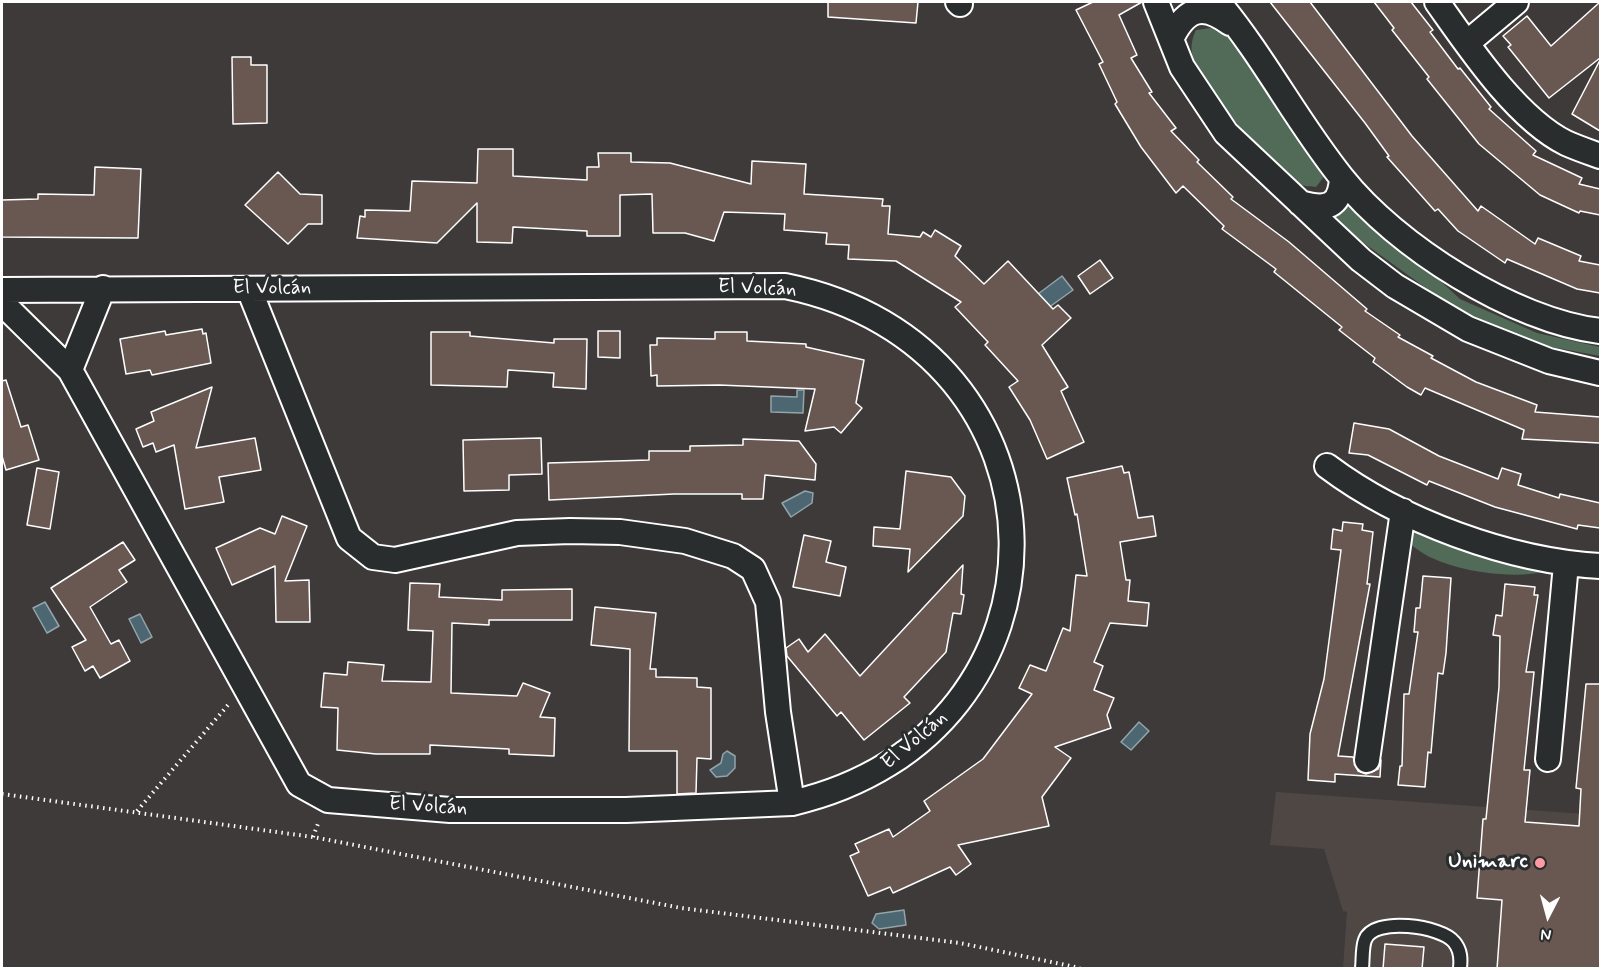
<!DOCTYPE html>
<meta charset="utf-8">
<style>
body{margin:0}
#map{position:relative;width:1602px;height:970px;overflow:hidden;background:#3d3a39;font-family:Mynerve,sans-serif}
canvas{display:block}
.frame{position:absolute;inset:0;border:3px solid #fff;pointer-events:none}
.north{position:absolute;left:1518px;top:886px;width:60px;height:60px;-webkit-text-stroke:4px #2a2d2e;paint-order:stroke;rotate:186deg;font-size:16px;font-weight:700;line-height:24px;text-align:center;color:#fff}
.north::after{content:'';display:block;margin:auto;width:21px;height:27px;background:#fff;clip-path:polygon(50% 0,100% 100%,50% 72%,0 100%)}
</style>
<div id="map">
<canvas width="1602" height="970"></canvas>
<div class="frame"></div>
<div class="north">N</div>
</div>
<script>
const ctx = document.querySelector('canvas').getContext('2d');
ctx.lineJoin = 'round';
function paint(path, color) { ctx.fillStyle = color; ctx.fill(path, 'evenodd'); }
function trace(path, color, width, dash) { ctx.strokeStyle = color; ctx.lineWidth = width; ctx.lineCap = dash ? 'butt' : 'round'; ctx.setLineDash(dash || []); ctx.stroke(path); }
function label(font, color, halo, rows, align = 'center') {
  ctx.font = font + ' Mynerve,sans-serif'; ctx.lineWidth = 6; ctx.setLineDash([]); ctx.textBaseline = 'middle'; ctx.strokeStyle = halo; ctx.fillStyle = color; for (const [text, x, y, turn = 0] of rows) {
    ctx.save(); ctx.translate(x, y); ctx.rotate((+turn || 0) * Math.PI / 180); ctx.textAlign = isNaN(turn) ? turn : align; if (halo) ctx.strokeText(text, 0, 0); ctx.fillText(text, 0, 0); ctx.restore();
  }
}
paint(new Path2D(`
 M1276 792 1600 815V968H1343L1347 912 1343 911 1324 849 1270 845Z`), '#4e4744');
paint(new Path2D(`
 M1211 28 1232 37 1326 174 1316 187C1312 186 1306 187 1302 185 1275 174 1201 85 1193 57 1190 47 1192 39 1196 30Z
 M1339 188 1460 299 1537 333 1600 347V356L1536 344 1455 309 1318 210Z
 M1412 528 1552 570C1517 580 1465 573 1432 558 1424 555 1416 548 1408 543Z`), '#526b59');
const water = new Path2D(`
 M1062 276 1073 290 1048 308 1038 294Z
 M797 390H804L803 413 771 412V396L797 397Z
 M805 491 813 493 812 503 791 517 782 503Z
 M45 602 59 626 47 633 33 608Z
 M140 614 152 637 141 643 129 619Z
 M1139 722 1149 731 1131 750 1121 742Z
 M727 751 735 756V768L727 776 716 777 710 770 721 763 723 754Z
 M904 910 906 925 879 929 872 923 876 914Z`);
paint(water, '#4c6771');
trace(water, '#94a4aa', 1.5);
const building = new Path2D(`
 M828 2H918L916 23 828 17Z
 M1093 2H1142L1119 15 1137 55 1131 58 1152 92 1149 93 1176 128 1171 131 1199 160 1197 162 1233 197 1231 199 1289 242 1367 309 1365 311 1400 335 1398 337 1433 356 1431 358 1476 382 1537 405 1535 412 1600 417V443L1522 439 1524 430 1425 388 1421 395 1407 387 1373 362 1375 358 1339 330 1342 327 1274 272 1276 269 1222 229 1224 226 1183 186 1176 193 1141 147 1115 104 1117 102 1099 64 1103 62 1076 10Z
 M1270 2H1310L1412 136 1478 211 1481 206 1535 244 1538 238 1581 256 1579 261 1600 265V293L1577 289 1507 259 1505 263 1458 231 1438 209 1435 211 1387 157 1389 156 1365 123Z
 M1374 2H1411L1433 30 1430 32 1458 69 1460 68 1491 107 1489 109 1536 151 1533 155 1582 178 1579 184 1600 189V215L1580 211 1579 213 1540 195 1479 144 1427 79 1429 77 1392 30 1394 28Z
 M1600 2V58L1549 98 1508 47 1511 45 1503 36 1527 16 1551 46Z
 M232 57H251V65H267V123L233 124Z
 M1600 60V131L1572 114Z
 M478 149H513V176L587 180V167H599L598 153H631V162L670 163 751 184 752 161 806 164 804 194 883 199 882 206H890L888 234 920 237 923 232 931 237 935 230 961 246 955 256 984 284 1008 261 1053 309 1058 305 1071 318 1042 345 1068 387 1061 391 1084 442 1047 459 1030 420 1009 387 1018 381 985 345 988 342 955 307 961 302 896 261 848 259 849 245 826 244 827 233 784 230 785 214 724 212 714 241 685 233H653L652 194 620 195V236H587V231L513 227 512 243 477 242V203L437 243 357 238 360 216 365 217V210L410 211 412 181 477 183Z
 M95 167 141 169 138 238 2 237V200L38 199V194L94 195Z
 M278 172 300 194 322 195V224H308L288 244 245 205Z
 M1100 260 1113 278 1090 294 1078 276Z
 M202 329 203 334 206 333 211 363 152 375 150 370 126 374 120 339 165 331 166 335Z
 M598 331H620V358L598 357Z
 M431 332H470V336L554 343V339H587L586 389 553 387 554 373 508 370 507 387 431 385Z
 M715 332H747V341L806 344V347L864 360 856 403 862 408 841 433 834 427 805 431 815 389 719 385 657 386V375L651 376 650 345H657V338L715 339Z
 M6 380 21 427 28 425 39 460 6 470 2 456V381Z
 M212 387 196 448 255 438 261 470 219 477 224 502 185 509 174 445 156 452 153 443 143 447 136 429 154 421 151 412Z
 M1354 423 1389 429 1439 456 1498 479 1502 468 1521 474 1518 485 1559 498 1560 494 1600 503V528L1578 525 1577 529 1495 507 1429 481 1427 485 1368 455 1349 453Z
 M541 438 542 474 509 475V490L464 491 463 440Z
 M743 439 799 441 816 464 815 480 765 475 763 499H742V494H674L549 500 548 463 649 460V451H690V446L743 445Z
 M1122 466 1124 473 1129 472 1138 518 1153 516 1156 536 1120 542 1126 580H1130L1128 601 1149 603 1147 626 1110 623 1094 662 1103 666 1094 690 1114 698 1107 715 1111 728 1055 747 1071 758 1042 797 1049 826 958 845 971 864 956 875 950 867 893 893 890 887 868 896 850 856 859 852 855 844 889 829 893 837 930 811 924 801 983 759 1032 694 1019 688 1030 665 1046 671 1063 628 1070 631 1076 575 1087 576 1077 514 1075 515 1067 478Z
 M37 468 59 472 50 529 27 525Z
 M906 471 951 477 965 496 963 516 908 572 910 549 873 546 874 527 900 529Z
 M282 516 307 526 285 581 309 580 310 622H276L275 566 232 585 216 548 260 528 275 534Z
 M1343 522 1363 524 1362 530 1373 532 1367 584H1370L1338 756 1353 757 1358 771 1366 774 1378 769 1381 760 1380 777 1335 774V782L1308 780 1310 734 1324 679 1341 550 1331 549 1333 529 1342 531Z
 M804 535 831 541 826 562 846 567 840 596 793 587Z
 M123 542 135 560 119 570 127 582 90 607 111 644 119 640 130 661 100 678 93 666 85 671 72 647 86 640 51 588Z
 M963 565 961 594 964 595 961 614 953 613 946 652 904 697 910 703 864 740 841 712 837 716 787 656 786 648 799 639 808 652 825 634 860 676Z
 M1423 576 1451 578 1446 653 1443 674 1438 673 1431 753 1428 752 1425 787 1398 785 1400 766H1402L1404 694H1409L1418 632H1414L1416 608H1420Z
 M410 583 440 584 439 597 502 600V590L572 589V620H489V625L452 623 451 693 517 696 523 683 550 693 540 717 555 718 554 756 509 754V749L430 745V754H376L337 750 338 708 321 707 324 673 347 675 348 662 384 665 382 681 431 682 433 631 408 630Z
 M1505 584 1535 587 1534 595H1538L1526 672H1534L1524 770H1530L1525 822 1579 826 1581 789 1576 788 1586 684H1600V969H1497L1502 900 1477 898 1483 819H1486L1499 687 1500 636 1493 635 1496 615 1502 616Z
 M595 607 656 613 650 669H656V677L697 678V687L711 688V759L697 758 696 793 677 794V751H629L630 649 591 645Z
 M1385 944 1424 947 1422 969H1383Z`);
paint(building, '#695852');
trace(building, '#fff', 1.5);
const lane = new Path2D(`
 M1362 968C1363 960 1362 948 1365 940 1373 916 1442 926 1454 942 1461 950 1461 959 1460 968`);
const street = new Path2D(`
 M958 2 960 4
 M1156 2 1182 67 1226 133 1361 260 1395 286 1468 329 1549 361 1600 373
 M1218 2C1264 57 1297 122 1342 178 1396 246 1514 321 1600 331
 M1437 2C1469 47 1516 118 1566 143 1577 148 1589 152 1600 156
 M1171 39C1186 8 1202 3 1230 23
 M1467 43 1516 2
 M1300 203C1326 210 1340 208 1342 178
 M249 289 349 538 373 557 395 560 517 533 570 531 620 532 685 541 733 556 753 569 768 602 778 712 792 803
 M2 290 785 286C1083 346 1089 734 792 803L626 810H450L328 800 299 784 70 370 2 303
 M70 370 103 288
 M1327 466C1400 521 1510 561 1600 566
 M1548 759 1566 564
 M1367 760 1403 511`);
trace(lane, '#fff', 16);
trace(street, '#fff', 28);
trace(new Path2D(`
 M2 794 313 837 681 908 960 943 1080 968
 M137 811 228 705
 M313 837 319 821`), '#fff', 4, [1.5, 4.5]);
trace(lane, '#2a2d2e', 12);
trace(street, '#2a2d2e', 24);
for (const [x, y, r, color] of [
 [1540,863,6,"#ff9aa2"]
]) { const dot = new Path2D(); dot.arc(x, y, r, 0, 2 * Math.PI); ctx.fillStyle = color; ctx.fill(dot); trace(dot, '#2a2d2e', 2); }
label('21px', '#fff', '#2a2d2e', [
 ["El Volcán",272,289],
 ["El Volcán",757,289,2],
 ["El Volcán",915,741,-40],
 ["El Volcán",428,807,3]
]);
label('bold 21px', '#fff', '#2a2d2e', [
 ["Unimarc",1528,863]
], 'right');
</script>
